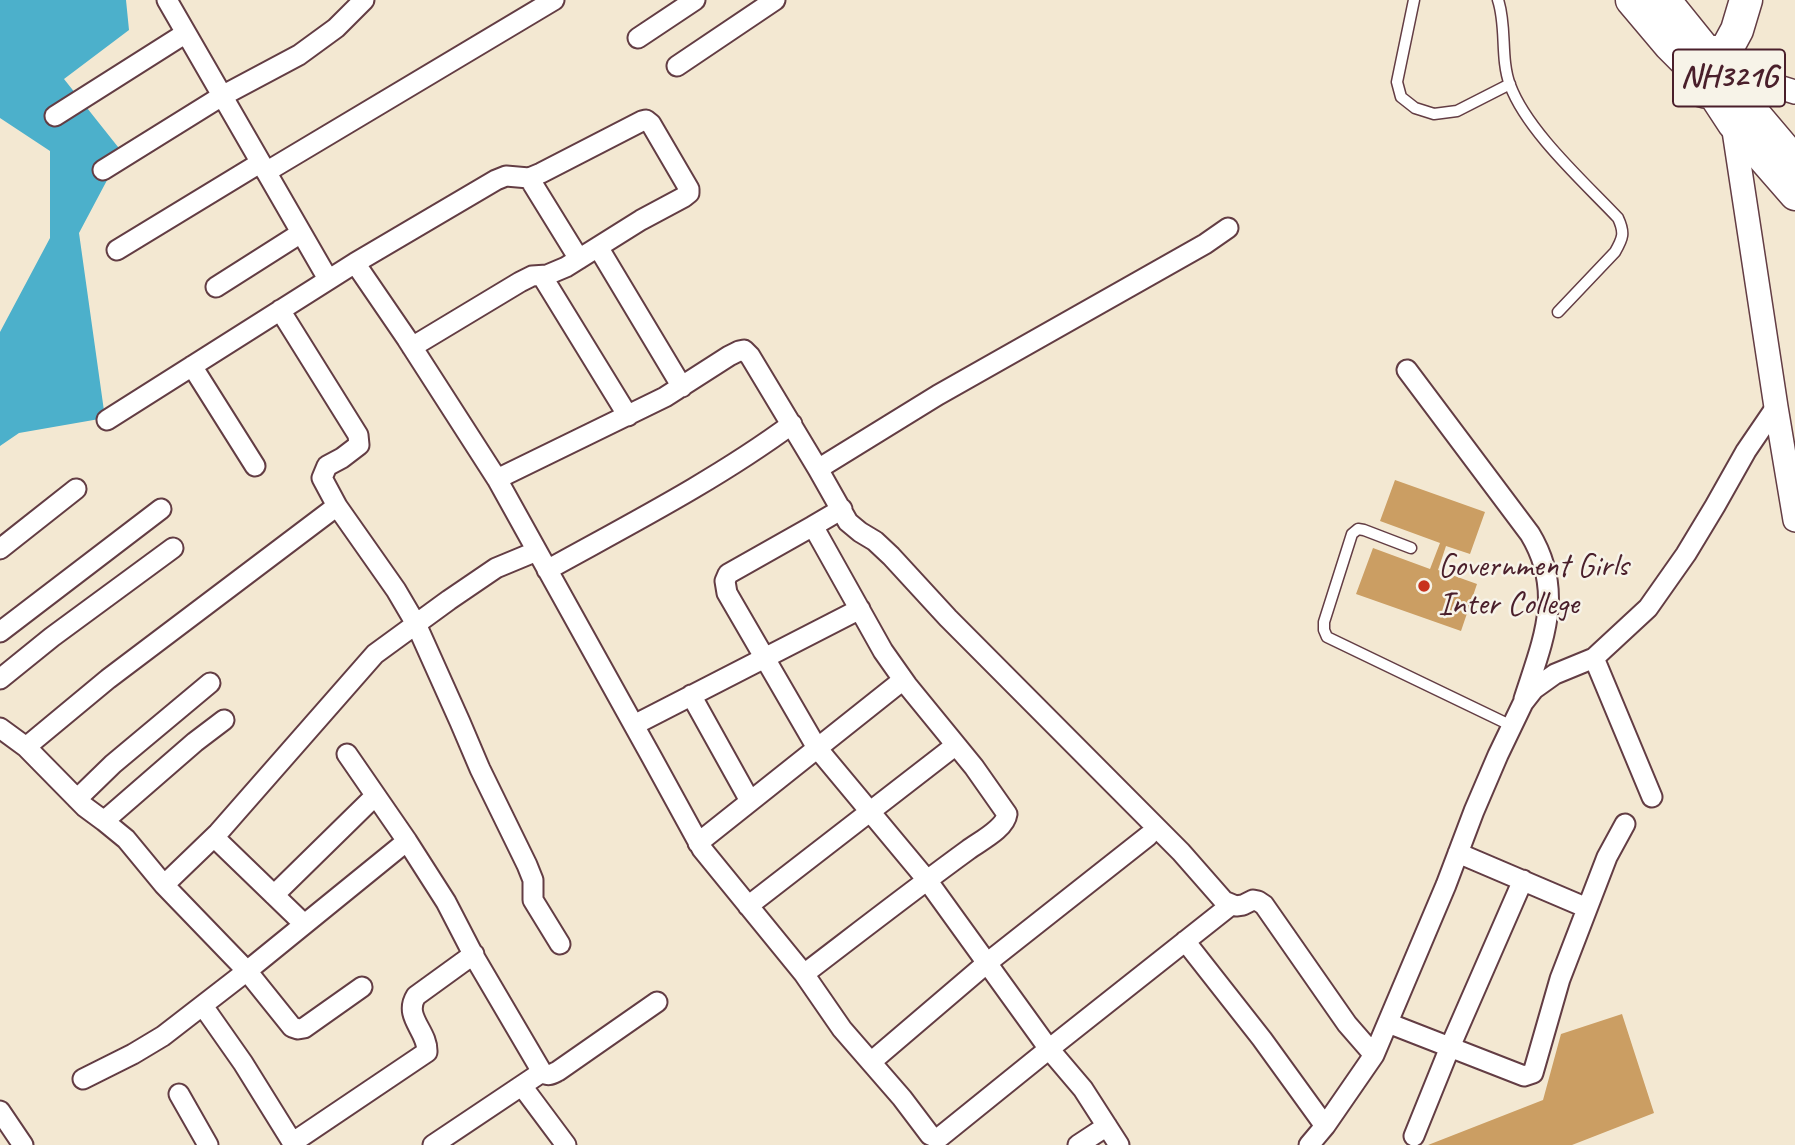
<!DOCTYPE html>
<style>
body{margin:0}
canvas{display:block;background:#f3e8d2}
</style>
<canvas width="1795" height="1145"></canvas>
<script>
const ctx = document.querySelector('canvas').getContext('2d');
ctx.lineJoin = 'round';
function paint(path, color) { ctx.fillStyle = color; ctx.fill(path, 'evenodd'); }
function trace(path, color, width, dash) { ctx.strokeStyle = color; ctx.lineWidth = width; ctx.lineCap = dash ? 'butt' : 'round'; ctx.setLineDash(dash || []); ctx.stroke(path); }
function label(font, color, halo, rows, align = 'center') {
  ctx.font = font + ' Caveat,sans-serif'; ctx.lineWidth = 5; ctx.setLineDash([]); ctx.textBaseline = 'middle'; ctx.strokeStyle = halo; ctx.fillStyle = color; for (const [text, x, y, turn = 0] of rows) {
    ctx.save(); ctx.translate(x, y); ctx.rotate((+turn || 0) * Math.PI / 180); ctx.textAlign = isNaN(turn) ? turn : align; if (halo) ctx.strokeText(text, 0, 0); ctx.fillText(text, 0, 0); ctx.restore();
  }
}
paint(new Path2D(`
 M0 0H126L129 30 64 79 122 152 79 233 105 418 19 433 0 446V332L50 238V151L0 118Z`), '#4cb0cb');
paint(new Path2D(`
 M1395 480 1485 512 1470 554 1446 546 1438 570 1477 584 1461 631 1356 594 1373 548 1430 569 1440 543 1380 521Z
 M1622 1014 1654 1113 1572 1145H1428L1543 1100 1561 1034Z`), '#cb9e63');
const service = new Path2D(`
 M1414 0 1397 82 1401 97 1415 108 1434 114 1457 111 1510 84
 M1498 0C1507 27 1500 58 1510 85 1527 131 1584 182 1618 218 1625 233 1623 238 1615 252L1558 312
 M1411 548 1364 530 1358 529 1352 534 1324 622V630L1327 637 1512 726`);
const minor = new Path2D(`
 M167 0 328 279
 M638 38 695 0
 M677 66 775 0
 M55 116 186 33
 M103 170 222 96 299 55 336 28 364 0
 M266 172 554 0
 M529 178 579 259
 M598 247 682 387
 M117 250 260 163
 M355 263 496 180 506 176 529 178 541 173 642 121 646 120 651 124 689 189V193L684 197 641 220 566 267 547 275 532 276 520 282 412 347
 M542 276 628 416
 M216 287 301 233
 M192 366 255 466
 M1407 370 1530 534C1565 592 1543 640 1524 699
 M107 420 355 263 407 339 497 479
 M818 469 938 395 1205 244 1228 228
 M337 506 396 590 416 624 460 722 480 769 527 865 533 880V900L560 944
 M813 526 728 574 725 581 727 593 817 748 927 880 1049 1049 1231 905
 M0 549 76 489
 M547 570C630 524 716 480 792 424
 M0 632 161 509
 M1594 658 1652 797
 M0 679 52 637 173 548
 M691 695 750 801
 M634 725 860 609
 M0 728 26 747
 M347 754 407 841
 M77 799 113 764 210 683
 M104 821 195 742 224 720
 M214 837 304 924
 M698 843 903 680
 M1458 853 1587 908
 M164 885 126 839 104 821 85 807 26 747 108 679 337 506 322 478 327 466 342 458 359 445 358 435 280 310
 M274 895 375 796
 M748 906 956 745
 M1185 941 1262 1039 1325 1126
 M804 974C859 932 913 890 968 850 980 841 1005 829 1007 814L974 767 907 685 883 651 813 526 842 509
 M362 987 304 1028 298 1029 292 1027 247 971 407 841 446 902 475 958 542 1072C548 1077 552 1074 558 1071L657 1002
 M203 1006 243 1063 294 1145
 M1388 1023 1524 1076 1533 1073 1560 979 1607 857 1625 824
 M871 1062 987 963 1148 836
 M83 1079 133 1054 163 1036 247 971 164 885 218 833 375 654 449 600 496 568 537 551
 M522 1086 566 1145
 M179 1094 208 1145
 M0 1111 23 1145
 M1414 1136 1450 1047 1523 880
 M292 1143 427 1052C428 1031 403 1017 416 996L474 954
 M433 1145 542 1072
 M1078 1145 1107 1126
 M1119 1145 1083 1089 1049 1049 940 1137H935L930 1135 902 1098 842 1029 804 974 702 849 651 756 497 479 665 397 729 356 739 351 744 350 750 356 818 469 848 522 860 532 875 541 891 556 948 618 1181 852 1224 901 1236 906 1243 905 1253 900 1258 901 1264 905 1347 1024 1374 1055
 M1309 1145 1325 1126 1374 1055 1446 885 1474 811 1498 755 1523 703 1534 689 1555 674 1594 658 1648 608 1686 554 1715 506 1746 451 1776 407`);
const tertiary = new Path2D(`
 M1730 72 1795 92
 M1733 124 1776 407 1795 520`);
const primary = new Path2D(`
 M1728 82 1795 161
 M1712 92 1733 124 1795 195`);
const trunk = new Path2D(`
 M1632 0 1670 45 1691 66C1685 110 1748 90 1726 60 1715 45 1698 53 1691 66
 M1664 0 1706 52
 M1723 56 1737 30 1746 0`);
trace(service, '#633d44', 13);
trace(minor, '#633d44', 23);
trace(tertiary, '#633d44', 26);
trace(primary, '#633d44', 33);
trace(trunk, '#633d44', 35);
trace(service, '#fff', 10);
trace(minor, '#fff', 19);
trace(tertiary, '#fff', 23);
trace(primary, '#fff', 30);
trace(trunk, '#fff', 32);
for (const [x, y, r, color] of [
 [1424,586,7,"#c8321e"]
]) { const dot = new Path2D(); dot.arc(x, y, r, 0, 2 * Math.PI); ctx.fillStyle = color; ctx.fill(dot); trace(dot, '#f7f3e8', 2.5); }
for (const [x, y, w] of [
 [1729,78,112]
]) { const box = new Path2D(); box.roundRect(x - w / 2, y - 28.5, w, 57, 5); ctx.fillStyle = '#f7f3e8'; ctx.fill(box); trace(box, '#4a1f2b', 2); }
label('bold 32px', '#4a1f2b', null, [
 ["NH321G",1729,78]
]);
label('33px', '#4a1f2b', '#f7f3e8', [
 ["Government Girls",1438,567],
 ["Inter College",1438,605]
], 'left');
</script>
